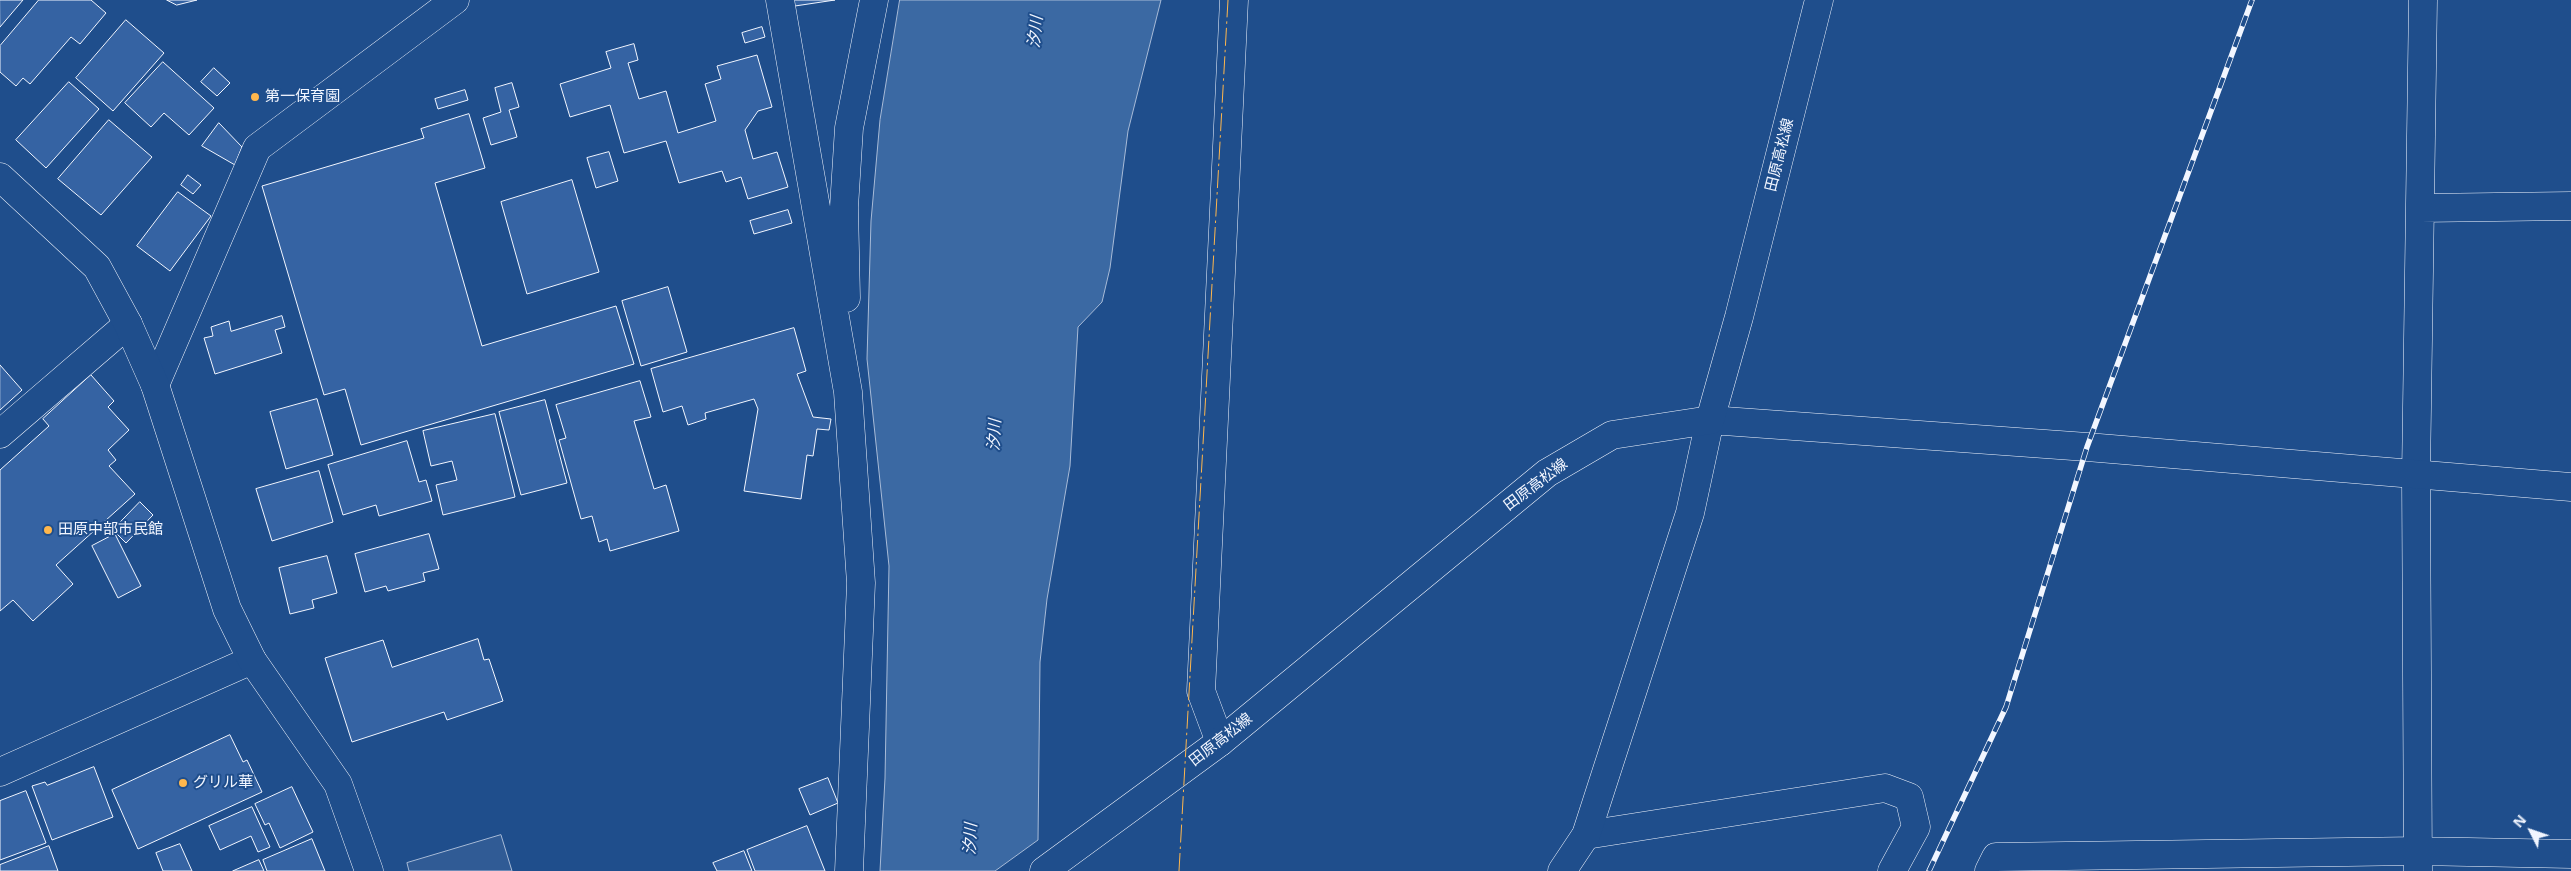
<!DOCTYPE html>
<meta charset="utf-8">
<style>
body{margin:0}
#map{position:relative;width:2571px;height:871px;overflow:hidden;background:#1f4e8c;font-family:"Noto Sans",sans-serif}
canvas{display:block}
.north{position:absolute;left:2506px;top:806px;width:50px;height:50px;-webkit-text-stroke:4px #1f4e8c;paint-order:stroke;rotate:311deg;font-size:14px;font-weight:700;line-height:20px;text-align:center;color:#f2f6ff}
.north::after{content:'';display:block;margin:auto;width:18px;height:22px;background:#f2f6ff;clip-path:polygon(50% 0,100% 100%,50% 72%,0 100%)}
</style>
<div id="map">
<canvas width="2571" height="871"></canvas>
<div class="north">N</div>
</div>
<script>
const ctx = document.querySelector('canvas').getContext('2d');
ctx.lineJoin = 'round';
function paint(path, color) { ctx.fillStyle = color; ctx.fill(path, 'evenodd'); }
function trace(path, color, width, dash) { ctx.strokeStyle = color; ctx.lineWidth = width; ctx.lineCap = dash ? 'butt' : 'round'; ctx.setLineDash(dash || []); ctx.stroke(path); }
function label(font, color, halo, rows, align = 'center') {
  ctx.font = font + ' "Noto Sans","Noto Sans JP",sans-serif'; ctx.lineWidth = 4; ctx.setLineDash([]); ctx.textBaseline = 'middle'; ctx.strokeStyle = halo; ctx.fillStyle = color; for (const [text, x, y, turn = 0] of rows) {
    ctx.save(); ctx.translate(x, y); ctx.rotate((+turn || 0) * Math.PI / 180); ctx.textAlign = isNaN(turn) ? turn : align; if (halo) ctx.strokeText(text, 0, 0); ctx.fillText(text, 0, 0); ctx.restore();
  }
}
const parking = new Path2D(`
 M501 835 512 871H409L407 863Z`);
paint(parking, '#305b95');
trace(parking, '#a8bbd7', 1);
const water = new Path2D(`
 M900 0H1161L1128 131 1110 268 1102 302 1078 327 1070 466 1047 599 1040 662 1038 840 995 871H880L885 778 889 566 867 359 871 221 880 120Z`);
paint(water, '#3b69a3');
trace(water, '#a8bbd7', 1);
const building = new Path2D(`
 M0 0H23L0 27Z
 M39 0H91L106 13 80 44 71 37 30 84 23 78 16 86 0 72V46Z
 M167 0H197L177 5Z
 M794 0H835L795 6Z
 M126 20 164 53 113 111 76 78Z
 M762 27 765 37 745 43 742 33Z
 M634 44 638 60 628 63 639 99 666 91 678 133 716 121 705 84 721 79 717 66 757 55 772 107 758 111 745 130 753 159 777 152 788 187 748 199 741 177 726 182 722 171 679 183 666 141 624 153 610 105 570 117 560 84 611 68 606 52Z
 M163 62 214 108 189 135 164 113 151 127 125 103Z
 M214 68 230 83 217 96 201 82Z
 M69 82 99 109 46 168 16 140Z
 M512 83 519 107 509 110 517 137 491 145 483 118 501 112 495 88Z
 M465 90 468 100 438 109 435 99Z
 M469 114 485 168 435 183 482 346 616 306 634 364 361 445 345 389 324 395 262 186 424 138 421 129Z
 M109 120 152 157 101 215 58 179Z
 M219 123 242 147 235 165 202 146Z
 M609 152 618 181 596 188 587 158Z
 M188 175 201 185 193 194 181 185Z
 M572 180 599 272 527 294 501 202Z
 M178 192 211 216 170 271 137 246Z
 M788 210 792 223 754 234 750 221Z
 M668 287 687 352 641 366 622 301Z
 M282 316 285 327 275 330 282 353 215 374 204 338 213 336 211 327 229 321 231 331Z
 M794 328 806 371 797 374 813 417 831 419 829 430 817 429 813 456 807 455 801 499 744 491 758 409 754 399 705 413 706 419 688 425 682 406 663 412 651 369Z
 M0 365 22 390 0 410Z
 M91 375 114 401 108 407 129 430 108 450 116 460 109 466 135 494 56 565 73 584 33 621 13 600 0 611V470L49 426 43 419Z
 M640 381 651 417 634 421 654 489 666 485 679 531 610 551 607 539 599 542 592 516 581 519 559 440 566 438 556 405Z
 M317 399 333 455 286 469 270 412Z
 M545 400 567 483 521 495 499 412Z
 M495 414 515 497 443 515 436 485 457 480 452 461 431 466 423 431Z
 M407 441 419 482 426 480 432 501 379 516 376 505 343 515 328 465Z
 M319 471 333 522 272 541 256 489Z
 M140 502 153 515 126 543 113 530Z
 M115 534 141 586 118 598 92 546Z
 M429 534 439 569 423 573 425 581 388 591 386 586 365 592 355 554Z
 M327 556 337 593 312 600 314 608 290 614 279 568Z
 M478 639 484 660 489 659 503 701 447 720 444 712 352 742 325 658 383 640 392 667Z
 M230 735 243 762 247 760 262 792 138 849 112 790Z
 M94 767 113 817 52 840 32 786 45 782 47 785Z
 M828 778 838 803 810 815 799 789Z
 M292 787 313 832 280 848 269 823 265 825 255 804Z
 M26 791 46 843 0 860V801Z
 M252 807 270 847 258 852 251 836 220 850 209 826Z
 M807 826 825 871H755L747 850Z
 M312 839 325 871H267L263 860Z
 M180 844 192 871H163L156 853Z
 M49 846 58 871H0V865Z
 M744 851 752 871H717L713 863Z
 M259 860 264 871H233Z`);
paint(building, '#3563a3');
trace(building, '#f2f6ff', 1);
const minor = new Path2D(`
 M780 0 848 392 861 583 849 871
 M2421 208 2571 206
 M846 298 844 207 849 128 874 0
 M155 385 257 148 455 0
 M0 434 128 324
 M1220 742 1201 691 1234 0
 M0 772 252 660
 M1586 835 1885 788 1909 797 1916 827 1892 871
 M1989 871 1996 857 2417 851 2571 854
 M2418 871 2416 475 2423 0`);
const tertiary = new Path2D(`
 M0 177 97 267 128 324 155 385 227 609 252 660 338 784 369 871
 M1562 871 1586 835 1690 513 1710 420 2087 447 2571 487`);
const primary = new Path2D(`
 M1044 871 1220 742 1547 473 1612 435 1710 420 1739 317 1819 0`);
trace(minor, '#f2f6ff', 29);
trace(tertiary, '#f2f6ff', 29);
trace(primary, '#f2f6ff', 29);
trace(minor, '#1f4e8c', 28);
trace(tertiary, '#1f4e8c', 28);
trace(primary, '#1f4e8c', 28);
const rail = new Path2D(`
 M1929 871 2006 707 2087 447 2252 0`);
trace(rail, '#f2f6ff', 5.5);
trace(rail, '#1f4e8c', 4, [11]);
trace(new Path2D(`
 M1179 871 1228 0`), '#ffb74d', 1, [18, 4, 2.5, 4]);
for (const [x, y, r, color] of [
 [255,97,5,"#ffb74d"],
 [48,530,5,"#ffb74d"],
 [183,783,5,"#ffb74d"]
]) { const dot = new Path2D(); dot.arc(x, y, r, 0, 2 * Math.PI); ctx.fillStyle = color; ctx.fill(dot); trace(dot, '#1f4e8c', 2); }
label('15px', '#f2f6ff', '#1f4e8c', [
 ["第一保育園",265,97],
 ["田原中部市民館",58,530],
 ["グリル華",193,783]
], 'left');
label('15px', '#f2f6ff', '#1f4e8c', [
 ["田原高松線",1780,155,-76],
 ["田原高松線",1536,485,-37],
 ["田原高松線",1221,740,-38]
]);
label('italic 16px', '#f2f6ff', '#1f4e8c', [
 ["汐川",1036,32,-84],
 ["汐川",995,435,-87],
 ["汐川",971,839,-87]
]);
</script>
